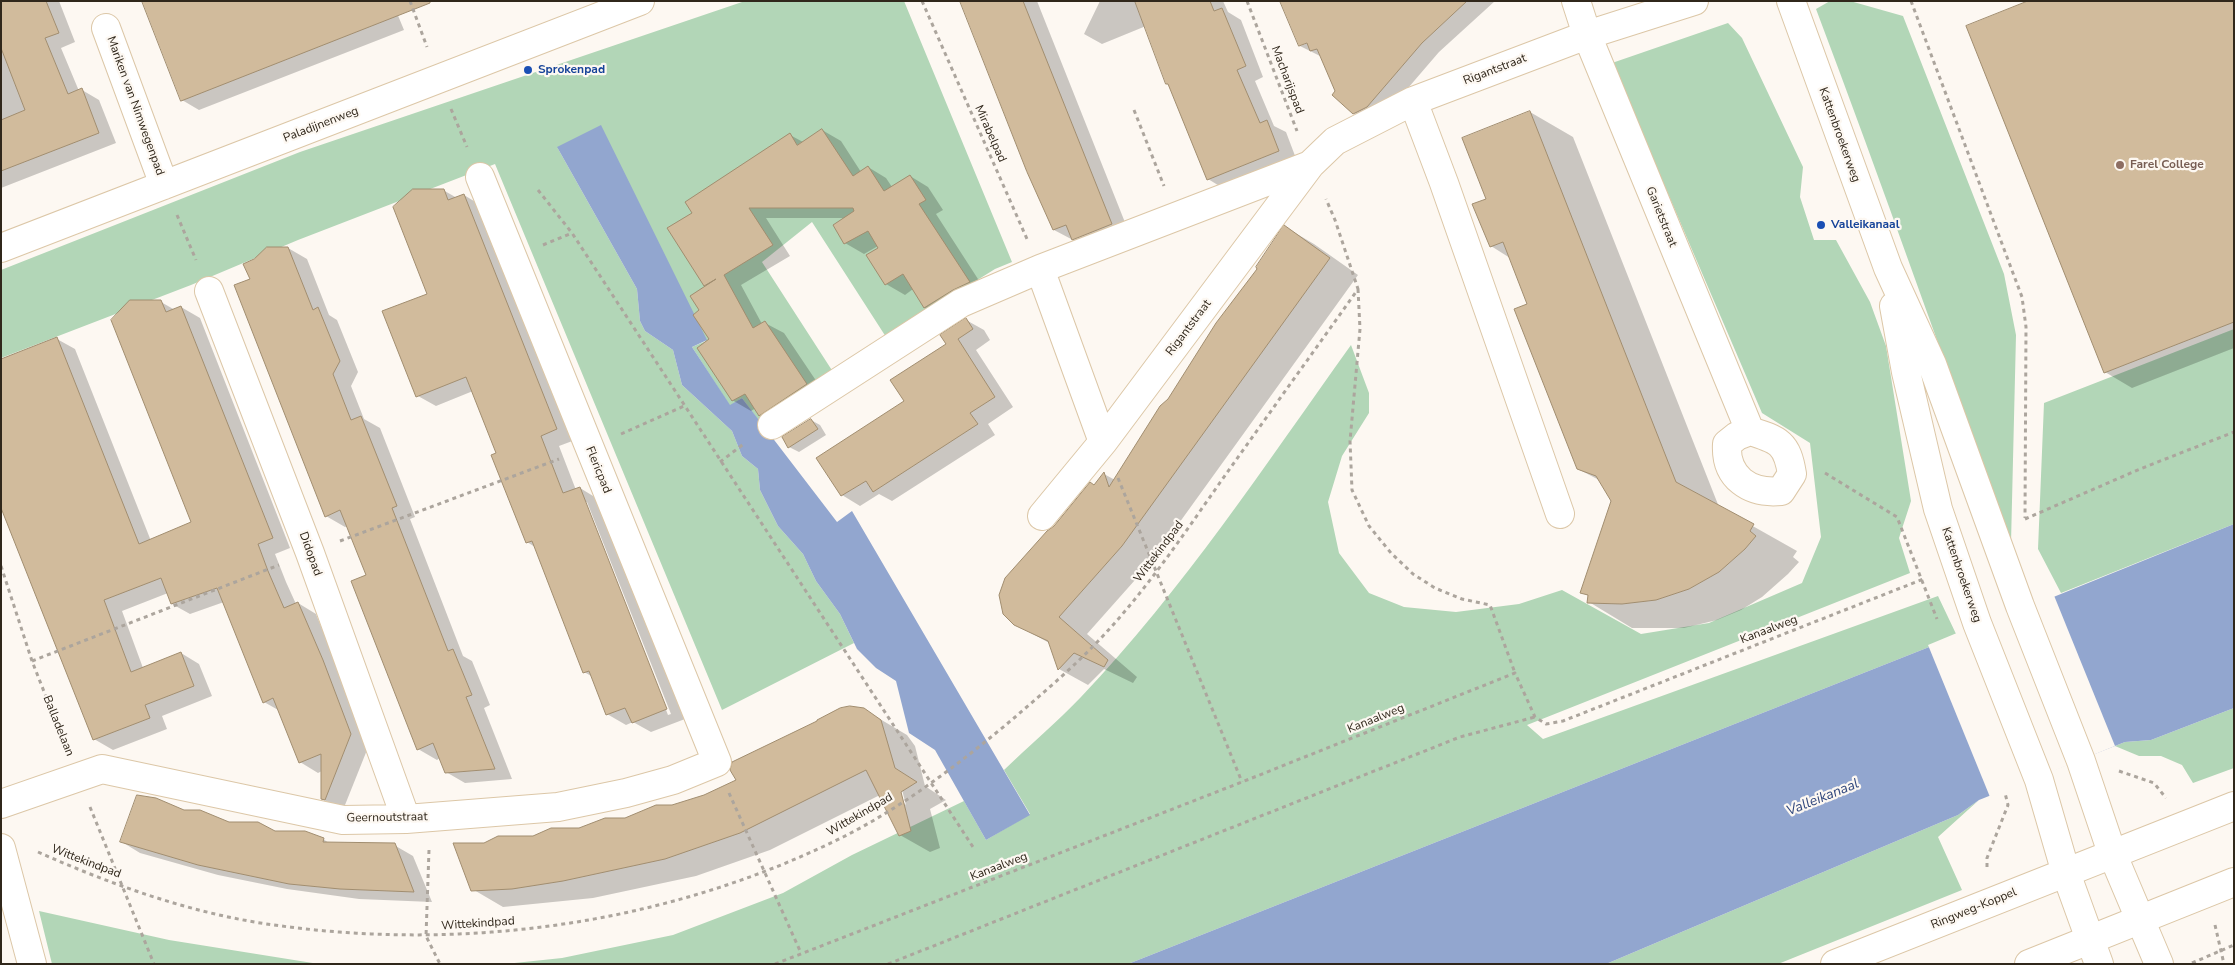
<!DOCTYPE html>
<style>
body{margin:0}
#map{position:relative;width:2235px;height:965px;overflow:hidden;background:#fdf8f2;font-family:"Nunito Sans",sans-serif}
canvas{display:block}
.frame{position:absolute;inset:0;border:2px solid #30271b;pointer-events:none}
</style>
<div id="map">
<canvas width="2235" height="965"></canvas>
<div class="frame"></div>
</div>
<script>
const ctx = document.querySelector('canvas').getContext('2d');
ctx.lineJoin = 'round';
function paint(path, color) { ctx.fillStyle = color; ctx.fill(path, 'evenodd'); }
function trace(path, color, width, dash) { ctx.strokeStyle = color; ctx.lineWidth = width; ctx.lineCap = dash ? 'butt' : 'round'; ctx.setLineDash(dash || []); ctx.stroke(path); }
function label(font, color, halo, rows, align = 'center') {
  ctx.font = font + ' "Nunito Sans",sans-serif'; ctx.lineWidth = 4.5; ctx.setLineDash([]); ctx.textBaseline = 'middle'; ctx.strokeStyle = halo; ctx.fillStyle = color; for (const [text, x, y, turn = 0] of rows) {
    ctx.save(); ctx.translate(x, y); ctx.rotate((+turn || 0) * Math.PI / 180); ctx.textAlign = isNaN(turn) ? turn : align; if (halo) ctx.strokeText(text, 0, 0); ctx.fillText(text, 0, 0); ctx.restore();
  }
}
paint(new Path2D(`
 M745 1H904L1012 262 995 269 886 337 812 222 762 262 835 375 759 421 742 398 730 406 692 347 706 341 557 147 637 289 640 321 645 331 673 350 682 385 732 431 742 456 758 469 760 490 778 526 803 554 816 581 840 614 854 643 722 710 495 164 298 240 191 285 1 358V270L300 152Z
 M1830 1H1850L1903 16 2004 274 2016 335 2011 543C1945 365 1883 186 1816 9Z
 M1728 23 1742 38 1803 167 1800 197 1814 240H1836L1870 302 1886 346 1911 501 1899 538 1910 573 1527 725 1543 739 1938 596 1957 636 1128 964H505L562 958 673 935 783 893 852 855 964 801 986 840 1030 814 1004 770C1030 745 1057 722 1081 697 1183 590 1265 465 1351 345L1369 393V413L1342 456 1328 502 1339 553 1369 593 1404 607 1456 612 1519 604 1562 590 1641 634 1709 623 1802 583 1821 537 1810 443 1762 413 1612 63Z
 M2234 329V524L2061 593 2038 549 2044 403Z
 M2234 708V768L2193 783 2182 765 2161 756H2139L2115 746 2125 742 2151 740Z
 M1979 800 1938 837 1962 890 1778 964H1606L1958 815Z
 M39 911 169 940 319 964H52Z`), '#b2d6b7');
paint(new Path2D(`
 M601 125 707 340 692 347 730 405 742 398 837 522 852 511 1030 815 986 840 935 750 909 733 896 681 876 668 857 649 840 614 816 581 803 554 778 526 760 490 758 469 742 456 732 431 682 385 673 350 645 331 640 321 637 289 557 147Z
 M2234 524V708L2151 740 2125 742 1979 800 1958 815 1606 964H1128L1957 636Z`), '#92a6cf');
paint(new Path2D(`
 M2053 593 2115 746 1990 797 1928 645Z`), '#fdf8f2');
paint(new Path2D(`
 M1 1H59L75 42 61 48 79 91 82 90 99 100 116 143 1 188Z
 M392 1 404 30 199 110 182 100Z
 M961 1H1037L1130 235 1092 250 1054 230 1028 171Z
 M1100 1H1223L1228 12 1241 20 1263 77 1255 81 1274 126 1286 132 1297 161 1226 190 1208 179 1170 85 1167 83 1146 26 1102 44 1084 34Z
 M1418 1H1495L1439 52 1384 116 1371 123 1354 113 1337 91 1322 57 1300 46Z
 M2234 1V348L2132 388 2105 372Z
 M1530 112 1573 137 1719 507 1797 551 1793 557 1799 562 1788 574 1762 597 1741 610 1717 620 1684 628H1632L1589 602V596L1582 592 1612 501 1601 481 1578 469 1529 304 1510 258 1491 246 1487 200Z
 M822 130 841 141 861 172 868 167 886 178 892 187 910 176 928 187 943 210 936 214 987 293 943 318 925 308 913 289 905 295 886 284 868 256 880 248 878 246 864 254 845 243 846 218H766L790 256 741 285 762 324 765 323 784 333 825 394 779 426 760 415 756 408 751 411 732 400 700 311 707 286 669 229 694 213 790 135 803 142Z
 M443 190 457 198 464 195 482 206 575 440 559 446 576 490 580 488 598 499 685 719 651 732 633 722 626 725 607 714 593 677 584 672 535 547 527 542 498 454 473 391 436 406 418 396ZM584 502H587L671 714 668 715Z
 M1285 227 1314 244 1358 275 1151 562 1087 634 1137 677 1133 683 1104 669 1088 685 1059 669 1051 644 1015 624 1055 527 1104 474 1115 480 1259 269Z
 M288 248 307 259 329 315 337 320 358 372 351 386 364 419 380 428 415 517 410 519 463 656 472 661 490 705 484 708 512 779 465 783 446 772 440 758 437 760 418 749 368 576 348 526 345 527 326 516 251 280Z
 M161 302 175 310 181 307 200 318 290 548 275 554 286 582 296 604 298 603 316 614 369 745 343 810 322 799V771L318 773 300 762 280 711 264 702 224 602 190 614 172 604 168 593 122 611 143 668 181 653 199 664 212 696 162 716 167 729 113 750 94 739 57 339 75 349 151 541 193 523Z
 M966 320 984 330 990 340 976 350 1013 407 988 424 995 435 892 501 879 494 860 506 842 495 906 402Z
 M811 420 820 425 826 435 799 452 789 447Z
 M863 709 907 735 915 746 925 786 946 800 930 809 940 848 930 852 900 835 880 795 770 850 696 876 593 898 503 907 474 890 484 844 579 830 672 807 704 796 737 781ZM898 786H901L906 805 902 801Z
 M184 811 229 823 323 839 329 843 394 845 413 856 432 902 359 899 287 889 218 875 140 853 122 842Z`), '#0003');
const building = new Path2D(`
 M1 1H46L59 33 45 38 68 94 82 88 99 133 1 171V120L25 110 1 48Z
 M142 1H430V3L181 101Z
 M960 1H1023L1112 224 1072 240 1066 225 1053 230 1027 172Z
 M1135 1H1210L1214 11 1222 8 1246 66 1237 70 1260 123 1267 120 1279 151 1207 180 1168 84H1166Z
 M1280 1H1467L1422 43 1367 107 1353 114 1332 95 1335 91 1317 49 1310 51 1307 43 1299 46Z
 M2028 1H2234V322L2104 373 1966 26Z
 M1530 111 1676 482 1754 524 1750 531 1756 536 1745 549 1719 572 1689 589 1656 600 1622 604 1587 603 1588 595 1580 593 1611 501 1596 476 1577 469 1514 309 1527 304 1503 242 1490 247 1472 204 1486 199 1462 138Z
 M822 129 853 176 868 166 884 191 910 175 926 200 919 204 970 282 953 290 924 308 903 274 885 285 866 255 878 248 868 231 844 244 833 225 854 211 853 208H749L773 245 724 275 753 328 765 321 807 384 759 416 745 394 732 401 697 348 709 339 693 315 699 310 690 296 716 279 704 286 667 228 692 213 685 202 790 133 797 145Z
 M413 189H444L448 200 464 194 557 429 541 436 563 493 580 487 667 709 632 723 625 708 606 715 589 671 583 673 532 541 526 543 491 455 496 453 466 377 416 397 382 311 427 294 393 207Z
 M1284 225 1330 258 1122 546 1059 617 1108 660 1104 667 1074 653 1058 670 1048 641 1014 625 1003 614 999 595 1005 578 1047 531 1054 526 1090 482 1094 485 1104 472 1109 487 1160 406 1168 399 1216 323 1257 269 1256 267Z
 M267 247H288L313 310 318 307 340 361 333 374 351 420 361 416 397 506 392 508 448 651 453 649 472 695 466 697 495 769 445 773 433 743 417 750 351 581 366 575 340 510 325 517 234 285 250 279 243 264 254 259Z
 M130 300H161L166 312 181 306 273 538 258 544 268 571 284 608 298 602 323 660 351 734 325 800 321 799V754L299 763 273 698 263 703 217 588 171 604 161 578 104 600 131 672 181 652 194 686 145 705 150 718 93 740 1 508V359L57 337 139 544 191 522 111 320Z
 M966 318 973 329 958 339 995 397 970 413 978 424 873 492 866 481 841 496 816 458 904 401 890 380 946 344 940 335Z
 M811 419 818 429 788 448 782 437Z
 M850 706 864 708 881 720 895 768 917 782 901 792 911 831 899 836 866 770 740 833 665 859 563 881 512 889 471 891 453 843H484L498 836H533L551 828H579L605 818H625L656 805H672L704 795 736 780 730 770 732 762 817 721V720L840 708Z
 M137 795 156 798 184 810H200L229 822H258L275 831H305L324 838 323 842 395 843 414 892 340 889 289 884 198 865 120 842Z`);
paint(building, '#d1bb9c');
trace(building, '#a18d6f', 1);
const minor = new Path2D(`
 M1576 1 1587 35 1750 431
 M1791 1 1888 268 1932 364 2020 606 2081 761 2112 853 2159 964
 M106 28 164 185
 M1413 101 1444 183 1560 514
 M1 248 640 1
 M209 291 310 553 406 819
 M1894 306 1906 372 1938 509 1977 623 2039 780 2066 873 2099 964
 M772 425 961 303 1040 269
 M1750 431C1779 440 1787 443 1792 474L1781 491C1750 494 1725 478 1727 444L1737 436Z
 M1103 442 1040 269 1310 165
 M1042 516 1103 442 1310 165 1335 141 1413 101 1587 35 1694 1
 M1 804 102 769 343 820 406 819 558 807 626 793 673 780 717 762 480 177
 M1 848 32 964`);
const major = new Path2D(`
 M1835 964 2234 806
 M2029 964 2234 882`);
trace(minor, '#dcc7a7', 30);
trace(major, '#dcc7a7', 30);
trace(new Path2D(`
 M410 1 427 47
 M922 1 1027 239
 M1247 1 1297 131
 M1911 1 2022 297 2026 327 2025 518
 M451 109 467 147
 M1134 110 1164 186
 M538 190 572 233 973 847
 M177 215 196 260
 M543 245 572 233
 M1358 289 1360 329 1350 441 1352 490 1369 526 1391 553 1413 574 1435 588 1462 599 1490 605 1515 673
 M621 434 684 406
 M720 462 745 443
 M1825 473 1897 517 1937 619
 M1118 478 1242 782
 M2025 519 2140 469 2234 432
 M340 541 559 459
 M1 566 32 661 65 745
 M32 661 279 565
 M2119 771 2154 783 2166 798
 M729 793 801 953
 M90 807 154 964
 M429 850 426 936 440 964
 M38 852C112 885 193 914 274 925 467 952 668 924 843 837 903 807 963 761 1014 718 1044 692 1075 666 1102 637 1146 590 1182 537 1219 484 1265 419 1312 354 1358 289L1335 220 1326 199
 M1987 867V858L2008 805 2005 793
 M2215 925 2224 964
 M2192 963 2234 945
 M775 964 1242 782 1515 673 1535 717 1546 724 1563 721 1926 578
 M888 964 1460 737 1535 717`), '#aca59d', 3, [4, 4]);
trace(minor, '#fff', 28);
trace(major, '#fff', 28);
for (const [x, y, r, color] of [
 [528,70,5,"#1a4fb4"],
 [2120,165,5,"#8d6e63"],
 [1821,225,5,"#1a4fb4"]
]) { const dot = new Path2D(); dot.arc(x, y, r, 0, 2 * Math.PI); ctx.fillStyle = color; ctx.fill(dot); trace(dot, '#fdf8f2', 2); }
label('bold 12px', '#164399', '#fdf8f2', [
 ["Sprokenpad",538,70],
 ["Valleikanaal",1831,225]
], 'left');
label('12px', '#30271b', '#fdf8f2', [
 ["Rigantstraat",1495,70,-21],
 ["Macharijspad",1287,80,69],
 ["Mariken van Nimwegenpad",135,106,70],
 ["Paladijnenweg",321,125,-21],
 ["Mirabelpad",990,134,66],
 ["Kattenbroekerweg",1839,135,70],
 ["Garietstraat",1661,217,68],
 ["Rigantstraat",1189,328,-53],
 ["Flericpad",598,470,68],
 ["Wittekindpad",1159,552,-53],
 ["Didopad",310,554,70],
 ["Kattenbroekerweg",1961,575,71],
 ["Kanaalweg",1769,630,-21],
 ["Kanaalweg",1376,719,-22],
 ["Balladelaan",58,726,68],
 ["Wittekindpad",860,815,-30],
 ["Geernoutstraat",387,818,-1],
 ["Wittekindpad",86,862,21],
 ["Kanaalweg",999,867,-21],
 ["Ringweg-Koppel",1974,909,-22],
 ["Wittekindpad",478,924,-4]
]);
label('bold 12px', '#785e54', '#fdf8f2', [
 ["Farel College",2130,165]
], 'left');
label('italic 14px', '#2f467c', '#fdf8f2', [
 ["Valleikanaal",1823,798,-22]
]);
</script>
